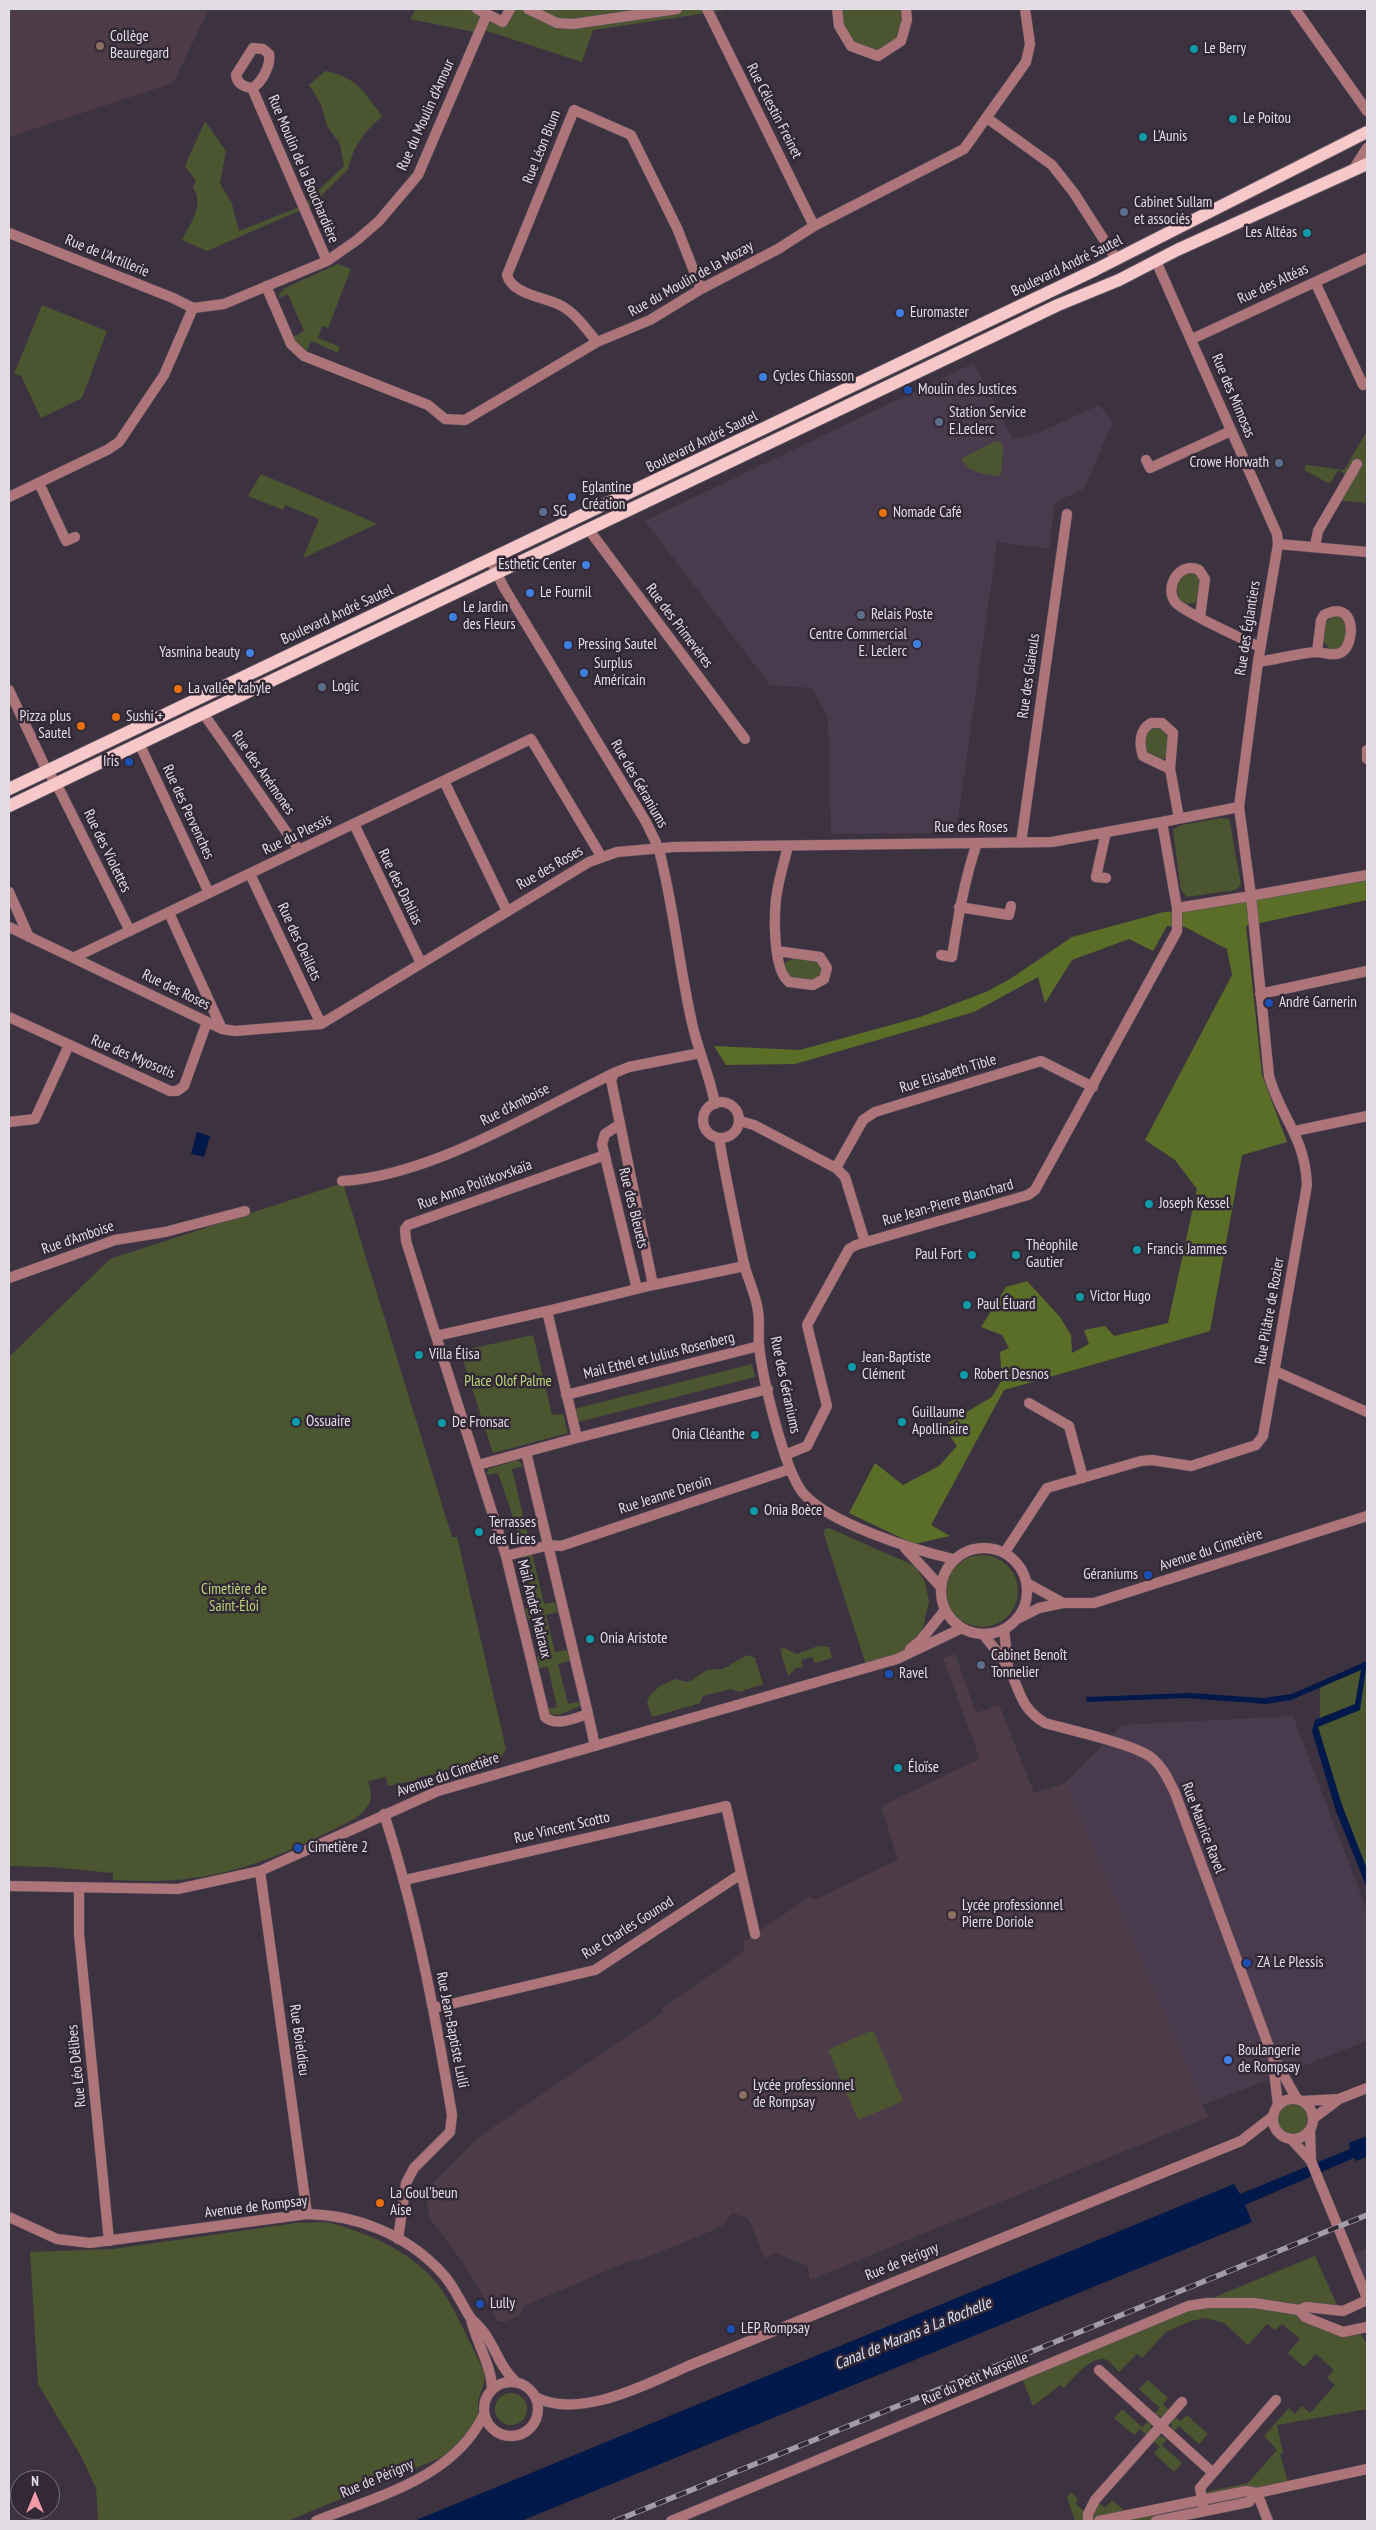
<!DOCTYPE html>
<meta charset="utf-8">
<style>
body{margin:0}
#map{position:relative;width:1376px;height:2530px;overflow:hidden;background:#3d3340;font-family:"PT Sans Narrow",sans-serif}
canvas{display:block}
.frame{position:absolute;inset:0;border:10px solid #e2dce4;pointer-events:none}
.north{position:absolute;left:10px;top:2470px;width:50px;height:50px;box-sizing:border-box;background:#332936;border:1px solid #79717c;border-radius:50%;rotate:0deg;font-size:14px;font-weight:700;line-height:20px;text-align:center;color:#e2dce4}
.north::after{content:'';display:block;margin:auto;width:18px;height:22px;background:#f39aaa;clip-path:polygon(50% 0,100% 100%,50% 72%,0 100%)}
</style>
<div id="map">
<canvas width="1376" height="2530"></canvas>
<div class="frame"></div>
<div class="north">N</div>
</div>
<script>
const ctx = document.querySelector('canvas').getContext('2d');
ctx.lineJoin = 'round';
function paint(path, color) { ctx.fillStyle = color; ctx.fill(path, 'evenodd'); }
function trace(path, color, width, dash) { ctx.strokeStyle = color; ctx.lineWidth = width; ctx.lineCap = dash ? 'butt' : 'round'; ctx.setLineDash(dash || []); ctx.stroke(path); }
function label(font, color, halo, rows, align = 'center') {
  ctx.font = font + ' "PT Sans Narrow",sans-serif'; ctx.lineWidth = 5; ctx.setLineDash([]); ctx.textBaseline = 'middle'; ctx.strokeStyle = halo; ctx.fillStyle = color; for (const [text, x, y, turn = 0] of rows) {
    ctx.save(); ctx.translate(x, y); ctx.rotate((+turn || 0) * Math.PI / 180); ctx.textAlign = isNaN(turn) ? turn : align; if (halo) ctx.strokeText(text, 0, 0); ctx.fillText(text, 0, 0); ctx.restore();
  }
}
paint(new Path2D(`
 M974 363 1013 439 1038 433 1099 405 1113 422 1084 489 1055 502 1049 549 997 542 956 833 831 834 828 717 812 688 770 685 645 521Z
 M1293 1716 1367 1911V2041L1203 2105 1065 1783 1122 1725Z
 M1367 2248V2309L1346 2256Z`), '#493b4d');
paint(new Path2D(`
 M9 9H209L173 83 9 137Z
 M955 1654 976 1713 999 1705 1034 1793 1065 1783 1208 2117 810 2280 808 2266 776 2253 765 2258 748 2218 732 2213 723 2226 638 2261 636 2258 524 2306 519 2316 504 2322 498 2321 464 2264 431 2220 427 2206 429 2188 476 2139 663 2012 661 2009 745 1951 743 1942 811 1896 814 1900 898 1860 881 1806 980 1759 943 1658Z`), '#4d3c48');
paint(new Path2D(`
 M416 9H477L503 22 510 9H580L585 11 602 9H733L593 30 582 62 481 29 479 33 410 19Z
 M837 9H906L901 41 878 56 851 46Z
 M325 71C357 77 364 92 382 116L365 133 354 150 348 169 305 212 303 209 207 251 182 240C190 224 205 205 193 187L196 181 185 166 205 121 226 151 220 183 232 204 239 231 302 206 344 166 340 144 327 126 321 104 309 85Z
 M338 264 351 269 328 328 322 326 318 338 340 347 338 353 311 341 307 351 297 343 293 337 304 331 288 294 279 298V294L285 288Z
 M42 305 107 331 82 398 41 418 21 376 14 374Z
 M1367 431V503L1335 500 1350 476 1338 470 1330 484 1304 470 1306 465 1344 470Z
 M996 441 1002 443 1003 448 1001 474 999 476C984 474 971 474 962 460L964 457Z
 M261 474 364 518 377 524 303 558 319 519 285 505 283 510 248 496Z
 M1193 572 1200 579 1199 596 1195 603 1187 604 1179 601 1177 588 1182 575Z
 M1332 617H1341L1346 623 1345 642 1337 650 1330 649 1323 641 1326 622Z
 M1158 726 1168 736 1167 757 1161 761C1146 753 1139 745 1149 729Z
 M1221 818 1229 819 1230 823 1241 885 1235 890 1187 897 1181 890 1173 829 1182 825Z
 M795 957 822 962V975L812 980 791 977 785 968V963Z
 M343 1183 452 1537H457L506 1749 500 1759 416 1778V1780L388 1786 386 1777 368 1781C375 1799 369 1809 354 1819 304 1845 250 1871 193 1878 167 1882 140 1881 113 1880V1873L51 1867 9 1866V1357L110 1259Z
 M533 1335 552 1415 563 1414 568 1433 493 1453 460 1351Z
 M752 1364 755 1377 578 1422 574 1409Z
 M518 1460 523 1466 512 1469 544 1604 555 1602 558 1612 546 1615 555 1652 567 1650 570 1661 558 1664 568 1704 579 1702 580 1706 559 1715 548 1713 547 1709 557 1707 548 1667 539 1668 537 1657 545 1654 536 1617 528 1619 525 1609 534 1606 515 1523 498 1473 487 1475 488 1469Z
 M829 1528 915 1566 925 1582 929 1602 922 1631 897 1656 866 1665 824 1534 825 1529Z
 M946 1591a36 36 0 1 1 72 0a36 36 0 1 1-72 0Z
 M818 1646 829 1647 832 1658 815 1663 812 1657 801 1660 803 1667 796 1668 788 1676 780 1649 784 1648 797 1654Z
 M747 1655 755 1658 763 1684 739 1692 731 1689 703 1696 700 1703 652 1717 647 1702 650 1695 660 1686 675 1679 687 1682 692 1680 707 1670 723 1669Z
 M1367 1662V1877L1338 1806 1316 1724 1320 1721V1686Z
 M873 2030 903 2101 858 2120 828 2050Z
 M1277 2118a16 16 0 1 1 32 0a16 16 0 1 1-32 0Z
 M327 2222C368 2233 415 2252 441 2289 458 2314 470 2344 484 2371 486 2382 482 2388 479 2398 477 2404 479 2411 477 2418 473 2435 454 2449 440 2458L287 2521H98L96 2488 81 2456 38 2384 30 2252 113 2249 296 2223Z
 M1315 2256 1338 2307 1299 2309 1343 2332 1358 2330 1367 2344V2409L1277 2425 1283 2453 1280 2454 1289 2486 1249 2502 1156 2521H1075L1067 2497 1071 2492 1078 2499 1075 2503 1087 2514 1095 2500 1105 2508 1112 2500 1130 2515 1201 2501 1200 2488 1206 2492 1248 2483 1277 2450 1264 2436 1289 2408 1295 2414 1302 2406 1310 2413 1335 2385 1327 2378 1334 2370 1316 2354 1304 2367 1288 2353 1300 2339 1282 2324 1275 2330 1267 2324 1248 2345 1224 2323 1205 2318 1191 2321 1166 2332 1142 2358 1137 2354 1119 2372C1115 2368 1111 2363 1107 2360 1094 2353 1072 2379 1064 2388L1060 2385 1033 2406 1021 2376Z
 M1148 2380 1168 2398 1163 2404 1170 2411 1165 2417 1154 2414 1160 2408 1139 2389Z
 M495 2409a16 16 0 1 1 32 0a16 16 0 1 1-32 0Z
 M1122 2409 1142 2427 1148 2422 1151 2424V2431L1147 2435 1140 2429 1134 2435 1114 2418Z
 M1187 2415 1208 2434 1199 2444 1179 2426 1173 2432 1171 2422 1175 2417 1181 2421Z
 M1160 2436 1167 2439 1162 2445 1182 2463 1174 2472 1154 2453 1160 2447 1153 2441Z`), '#4b5631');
paint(new Path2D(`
 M1367 879V900L1246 926 1262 1075 1287 1142 1242 1155 1210 1331 1004 1390 931 1525 950 1536 914 1544 849 1513 875 1463 903 1485 939 1466 957 1446 943 1426 992 1397 1002 1380 1000 1352 1009 1348 1002 1335 981 1327 1006 1287 1027 1281 1060 1317 1071 1335 1072 1353 1089 1344 1084 1330 1105 1326 1114 1336 1168 1323 1197 1189 1175 1160 1145 1140 1232 975 1227 949 1185 927 1167 926 1153 951 1129 939 1072 960 1045 1003 1038 977 974 1012 795 1064 726 1065 714 1046 800 1050 920 1017 986 992 1010 979 1072 937 1164 912 1183 911Z`), '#5b6e28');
paint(new Path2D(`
 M197 1132 210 1136 204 1157 191 1154Z
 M1367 1661 1360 1710 1318 1727 1342 1805 1367 1869V1888L1336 1811 1312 1731 1315 1720 1355 1704 1361 1670 1291 1700 1266 1704 1186 1698 1087 1702 1086 1697 1190 1693 1263 1698 1292 1694Z
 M1367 2136V2157L1356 2161 1354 2158 1245 2205 1252 2222 521 2521H414L1234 2184 1240 2194 1350 2149 1349 2143Z`), '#00184a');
const minor = new Path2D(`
 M477 9 503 22 510 9
 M528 9 557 23 573 24 677 9
 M707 9 814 226
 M837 9 839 26 851 46 878 56 901 41 907 20 906 9
 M252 88C262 83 271 65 269 54L263 49 253 48 236 75C237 84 244 87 252 88L327 261
 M987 118 1052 165 1074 193 1117 260
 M9 233 173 298 193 308
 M1156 261 1277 534 1278 544
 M1315 282 1363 385 1367 383
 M266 286 291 344 304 356 428 405 445 419 465 420 597 342 650 320 701 289 778 249 814 226 964 149 1026 62 1030 44 1025 9
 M193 308 224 304 327 261 357 240 379 221 418 175 487 14
 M1192 339 1367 258
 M597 342C587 330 576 314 562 306 546 297 512 295 507 275L574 110 631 135 677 228 701 289
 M1146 460 1150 468 1231 431
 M39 483 66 541 75 537
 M9 497 107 450 119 442 164 375 193 308
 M589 530 745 739
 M1315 546 1318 531 1357 464
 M1200 617 1205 579 1199 570C1180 561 1164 586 1175 602 1183 612 1245 640 1260 647
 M1258 662C1277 659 1296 654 1315 652 1324 652 1334 657 1342 652 1355 644 1357 598 1324 615L1321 620 1317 652
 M9 690 47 771 56 783 130 931
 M203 713 299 850
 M139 743 209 893
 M1367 750V759
 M1170 769 1143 756C1139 744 1139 730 1151 723H1162L1173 733 1170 769 1179 818
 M444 781 507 911
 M1239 807 1258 662 1278 544 1367 552
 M354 824 421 963
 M1106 832 1096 877 1106 878
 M1021 843 1067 514
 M250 874 321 1024
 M9 892 29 937
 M959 907 1009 915 1011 906
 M169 913 222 1029
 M9 927 222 1029 235 1031 321 1024 589 862 617 852 674 847 1052 842 1162 822
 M777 951 820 957 827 968 824 979 813 985 789 982C773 970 774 918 776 899 778 881 784 863 788 846
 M941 955 952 957C958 918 964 881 977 843
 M75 957 531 739 601 856
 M1260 994 1367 971
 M9 1017 170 1091H177L184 1086 207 1022
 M740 1121 754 1125 836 1168 845 1177 865 1242
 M9 1122 35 1119 69 1045
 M619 1125 605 1134 602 1144 637 1289
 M1295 1131 1367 1116
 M836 1168 863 1120 875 1112 1041 1061 1093 1087
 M342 1181C431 1176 534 1112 614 1073L629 1067 700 1053
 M9 1278 115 1240 165 1232 245 1211
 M653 1285 745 1266
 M547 1311 653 1285 611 1080 614 1073
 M436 1336 406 1241 405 1229 408 1225 605 1155
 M1275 1371 1367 1412
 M566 1395 759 1346
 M1029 1403 1069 1426 1083 1478
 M577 1438 768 1389
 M785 1455 807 1446 827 1406 807 1325 849 1249 856 1245 1028 1195 1035 1190 1177 931V908
 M478 1465 577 1438 547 1311 436 1336 506 1556 545 1717C556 1727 575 1718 588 1714L526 1452
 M1005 1552 1047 1488 1141 1461 1152 1460 1191 1466 1256 1445 1263 1436 1307 1185C1305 1136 1281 1119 1269 1076L1251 896 1239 807 1162 822 1177 908 1251 896 1261 894 1367 875
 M506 1556 549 1545 561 1546 790 1469
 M588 1714 595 1746
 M384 1814C416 1912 435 2013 452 2115L450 2132 414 2168 406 2183 398 2239
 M260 1871 307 2214
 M405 1880 726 1806 755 1934
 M79 1888V1934L109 2241
 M434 2008 595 1970 741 1874
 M1299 2310 1305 2317 1343 2332 1367 2327
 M1099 2370 1213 2473
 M1257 2493 1268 2521
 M1204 2511 1200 2488 1276 2400
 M671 2521 1188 2306 1207 2303H1254L1299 2310 1306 2307 1343 2311 1367 2300
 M1088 2521V2514L1095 2500 1182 2402
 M1099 2521 1246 2491 1257 2493 1367 2469
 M1156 2521 1249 2502 1254 2494`);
const tertiary = new Path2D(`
 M1295 9 1367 111
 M1353 170 1367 148
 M491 560 503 586 646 822C650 831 656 841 659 850 674 907 679 966 692 1023 698 1051 710 1076 715 1104
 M703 1120a18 18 0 1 1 36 0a18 18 0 1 1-36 0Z
 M719 1138C726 1180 735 1222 744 1264 748 1280 756 1295 758 1311 760 1322 758 1334 759 1345 762 1376 784 1470 803 1493 828 1523 914 1550 953 1559
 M941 1591a43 43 0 1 1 86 0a43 43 0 1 1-86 0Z
 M905 1548 940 1586
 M1027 1583 1063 1603H1094L1367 1516
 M1017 1619 1039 1608 1063 1603
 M1004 1629 1008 1667
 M983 1634C991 1645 1002 1656 1009 1669 1021 1692 1020 1708 1045 1723 1069 1730 1135 1744 1152 1758 1163 1767 1169 1781 1175 1793L1272 2055 1297 2099
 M910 1649 920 1641 945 1610
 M9 1886 178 1889 260 1871 438 1791 897 1659 962 1628
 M1273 2063 1278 2105
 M1273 2119a20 20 0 1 1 40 0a20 20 0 1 1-40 0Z
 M1303 2101 1339 2099 1367 2088
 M1314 2118 1339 2099
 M1310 2131 1311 2161 1367 2298
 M1292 2140 1311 2161
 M9 2217 57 2239 90 2243 307 2214C357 2215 407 2235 441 2272 454 2285 460 2302 470 2317 474 2322 479 2326 483 2331 496 2348 500 2368 516 2382
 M471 2319C476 2343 492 2365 492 2390
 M484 2409a27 27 0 1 1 54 0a27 27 0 1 1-54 0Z
 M535 2397C580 2420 647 2384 688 2366L1241 2141 1272 2117
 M316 2521C375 2497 455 2478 484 2414`);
const primary = new Path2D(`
 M9 789 1095 270 1367 132
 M9 806 1058 305 1119 280 1177 250 1367 164`);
trace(minor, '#5b515e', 11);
trace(tertiary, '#5b515e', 11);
trace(primary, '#5b515e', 14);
trace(minor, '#ad7579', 10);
trace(tertiary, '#ad7579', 10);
trace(primary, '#f7c8ca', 12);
const rail = new Path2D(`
 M615 2521 1367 2215`);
trace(rail, '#a39ba5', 5.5);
trace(rail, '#332936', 4, [11]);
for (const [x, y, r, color] of [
 [100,46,5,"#8d6e63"],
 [1194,49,5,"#0f9aa8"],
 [1233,119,5,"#0f9aa8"],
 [1143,137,5,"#0f9aa8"],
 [1124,212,5,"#5c6f8a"],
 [1307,233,5,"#0f9aa8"],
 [900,313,5,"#3f7fe0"],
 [763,377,5,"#3f7fe0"],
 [908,390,5,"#1a4fb4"],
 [939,422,5,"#5c6f8a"],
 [1279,463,5,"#5c6f8a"],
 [572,497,5,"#3f7fe0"],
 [543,512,5,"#5c6f8a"],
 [883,513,5,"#e8710a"],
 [586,565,5,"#3f7fe0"],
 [530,593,5,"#3f7fe0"],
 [861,615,5,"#5c6f8a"],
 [453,617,5,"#3f7fe0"],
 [917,644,5,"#3f7fe0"],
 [568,645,5,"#3f7fe0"],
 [250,653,5,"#3f7fe0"],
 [584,673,5,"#3f7fe0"],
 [322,687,5,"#5c6f8a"],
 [178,689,5,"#e8710a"],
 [116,717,5,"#e8710a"],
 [81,726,5,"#e8710a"],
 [129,762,5,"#1a4fb4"],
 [1269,1003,5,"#1a4fb4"],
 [1149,1204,5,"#0f9aa8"],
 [1137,1250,5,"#0f9aa8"],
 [972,1255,5,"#0f9aa8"],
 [1016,1255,5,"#0f9aa8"],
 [1080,1297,5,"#0f9aa8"],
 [967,1305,5,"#0f9aa8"],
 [419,1355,5,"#0f9aa8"],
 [852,1367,5,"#0f9aa8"],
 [964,1375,5,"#0f9aa8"],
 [296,1422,5,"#0f9aa8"],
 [902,1422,5,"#0f9aa8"],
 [442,1423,5,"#0f9aa8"],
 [755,1435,5,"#0f9aa8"],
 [754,1511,5,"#0f9aa8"],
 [479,1532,5,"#0f9aa8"],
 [1148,1575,5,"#1a4fb4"],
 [590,1639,5,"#0f9aa8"],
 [981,1665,5,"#5c6f8a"],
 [889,1674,5,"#1a4fb4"],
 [898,1768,5,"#0f9aa8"],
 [298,1848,5,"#1a4fb4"],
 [952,1915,5,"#8d6e63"],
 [1247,1963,5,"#1a4fb4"],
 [1228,2060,5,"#3f7fe0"],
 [743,2095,5,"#8d6e63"],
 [380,2203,5,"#e8710a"],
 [480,2304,5,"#1a4fb4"],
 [731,2329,5,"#1a4fb4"]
]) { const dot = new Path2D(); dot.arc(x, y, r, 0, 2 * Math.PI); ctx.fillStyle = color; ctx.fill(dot); trace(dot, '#332936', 2); }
label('15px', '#e2dce4', '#332936', [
 ["Collège",110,37],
 ["Beauregard",110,54],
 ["Le Berry",1204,49],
 ["Le Poitou",1243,119],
 ["L'Aunis",1153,137],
 ["Cabinet Sullam",1134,203],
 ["et associés",1134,220],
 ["Les Altéas",1297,233,"right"],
 ["Euromaster",910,313],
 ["Cycles Chiasson",773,377],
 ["Moulin des Justices",918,390],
 ["Station Service",949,413],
 ["E.Leclerc",949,430],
 ["Crowe Horwath",1269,463,"right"],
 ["Eglantine",582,488],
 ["Création",582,505],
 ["SG",553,512],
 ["Nomade Café",893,513],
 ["Esthetic Center",576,565,"right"],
 ["Le Fournil",540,593],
 ["Le Jardin",463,608],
 ["des Fleurs",463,625],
 ["Relais Poste",871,615],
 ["Centre Commercial",907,635,"right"],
 ["E. Leclerc",907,652,"right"],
 ["Pressing Sautel",578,645],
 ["Yasmina beauty",240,653,"right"],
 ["Surplus",594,664],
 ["Américain",594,681],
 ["Logic",332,687],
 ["La vallée kabyle",188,689],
 ["Pizza plus",71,717,"right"],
 ["Sautel",71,734,"right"],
 ["Sushi +",126,717],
 ["Iris",119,762,"right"],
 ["André Garnerin",1279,1003],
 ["Joseph Kessel",1159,1204],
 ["Théophile",1026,1246],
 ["Gautier",1026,1263],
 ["Francis Jammes",1147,1250],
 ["Paul Fort",962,1255,"right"],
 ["Victor Hugo",1090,1297],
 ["Paul Éluard",977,1305],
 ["Villa Élisa",429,1355],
 ["Jean-Baptiste",862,1358],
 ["Clément",862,1375],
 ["Robert Desnos",974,1375],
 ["Guillaume",912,1413],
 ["Apollinaire",912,1430],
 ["Ossuaire",306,1422],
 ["De Fronsac",452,1423],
 ["Onia Cléanthe",745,1435,"right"],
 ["Onia Boèce",764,1511],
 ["Terrasses",489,1523],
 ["des Lices",489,1540],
 ["Géraniums",1138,1575,"right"],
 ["Onia Aristote",600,1639],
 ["Cabinet Benoît",991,1656],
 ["Tonnelier",991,1673],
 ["Ravel",899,1674],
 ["Éloïse",908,1768],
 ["Cimetière 2",308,1848],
 ["Lycée professionnel",962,1906],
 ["Pierre Doriole",962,1923],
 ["ZA Le Plessis",1257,1963],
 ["Boulangerie",1238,2051],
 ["de Rompsay",1238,2068],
 ["Lycée professionnel",753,2086],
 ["de Rompsay",753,2103],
 ["La Goul'beun",390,2194],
 ["Aise",390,2211],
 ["Lully",490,2304],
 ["LEP Rompsay",741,2329]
], 'left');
label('15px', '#e2dce4', '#332936', [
 ["Rue Célestin Freinet",774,111,63],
 ["Rue du Moulin d'Amour",426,115,-66],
 ["Rue Léon Blum",542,147,-68],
 ["Rue Moulin de la Bouchardière",303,169,67],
 ["Rue de l'Artillerie",107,256,22],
 ["Boulevard André Sautel",1067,266,-26],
 ["Rue du Moulin de la Mozay",691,279,-29],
 ["Rue des Altéas",1273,284,-25],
 ["Rue des Mimosas",1233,396,67],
 ["Boulevard André Sautel",702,442,-26],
 ["Boulevard André Sautel",337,615,-25],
 ["Rue des Primevères",679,626,53],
 ["Rue des Églantiers",1248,628,-81],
 ["Rue des Glaieuls",1029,676,-82],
 ["Rue des Anémones",263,773,55],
 ["Rue des Géraniums",639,784,60],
 ["Rue des Pervenches",188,812,65],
 ["Rue des Roses",971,828],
 ["Rue du Plessis",297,835,-26],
 ["Rue des Violettes",107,851,64],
 ["Rue des Roses",550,868,-30],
 ["Rue des Dahlias",400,887,64],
 ["Rue des Oeillets",299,942,65],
 ["Rue des Roses",176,990,26],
 ["Rue des Myosotis",133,1057,23],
 ["Rue Elisabeth Tible",948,1074,-17],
 ["Rue d'Amboise",515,1105,-27],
 ["Rue Anna Politkovskaïa",475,1185,-20],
 ["Rue Jean-Pierre Blanchard",948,1203,-16],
 ["Rue des Bleuets",633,1208,76],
 ["Rue d'Amboise",78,1238,-19],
 ["Rue Pilâtre de Rozier",1270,1311,-80],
 ["Mail Ethel et Julius Rosenberg",659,1356,-14],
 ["Rue des Géraniums",785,1385,78],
 ["Rue Jeanne Deroin",665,1495,-18],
 ["Avenue du Cimetière",1211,1550,-18],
 ["Mail André Malraux",534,1609,76],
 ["Avenue du Cimetière",448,1775,-19],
 ["Rue Vincent Scotto",562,1828,-13],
 ["Rue Maurice Ravel",1203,1828,69],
 ["Rue Charles Gounod",628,1928,-32],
 ["Rue Jean-Baptiste Lulli",452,2030,79],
 ["Rue Boieldieu",299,2040,82],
 ["Rue Léo Délibes",77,2066,-96],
 ["Avenue de Rompsay",256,2207,-7],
 ["Rue de Périgny",902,2262,-22],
 ["Rue du Petit Marseille",975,2379,-23],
 ["Rue de Périgny",377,2479,-23]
]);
label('15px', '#bad776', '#332936', [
 ["Place Olof Palme",508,1382],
 ["Cimetière de",234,1590],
 ["Saint-Éloi",234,1607]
]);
label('italic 16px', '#d8e2f3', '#332936', [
 ["Canal de Marans à La Rochelle",913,2334,-22]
]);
</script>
